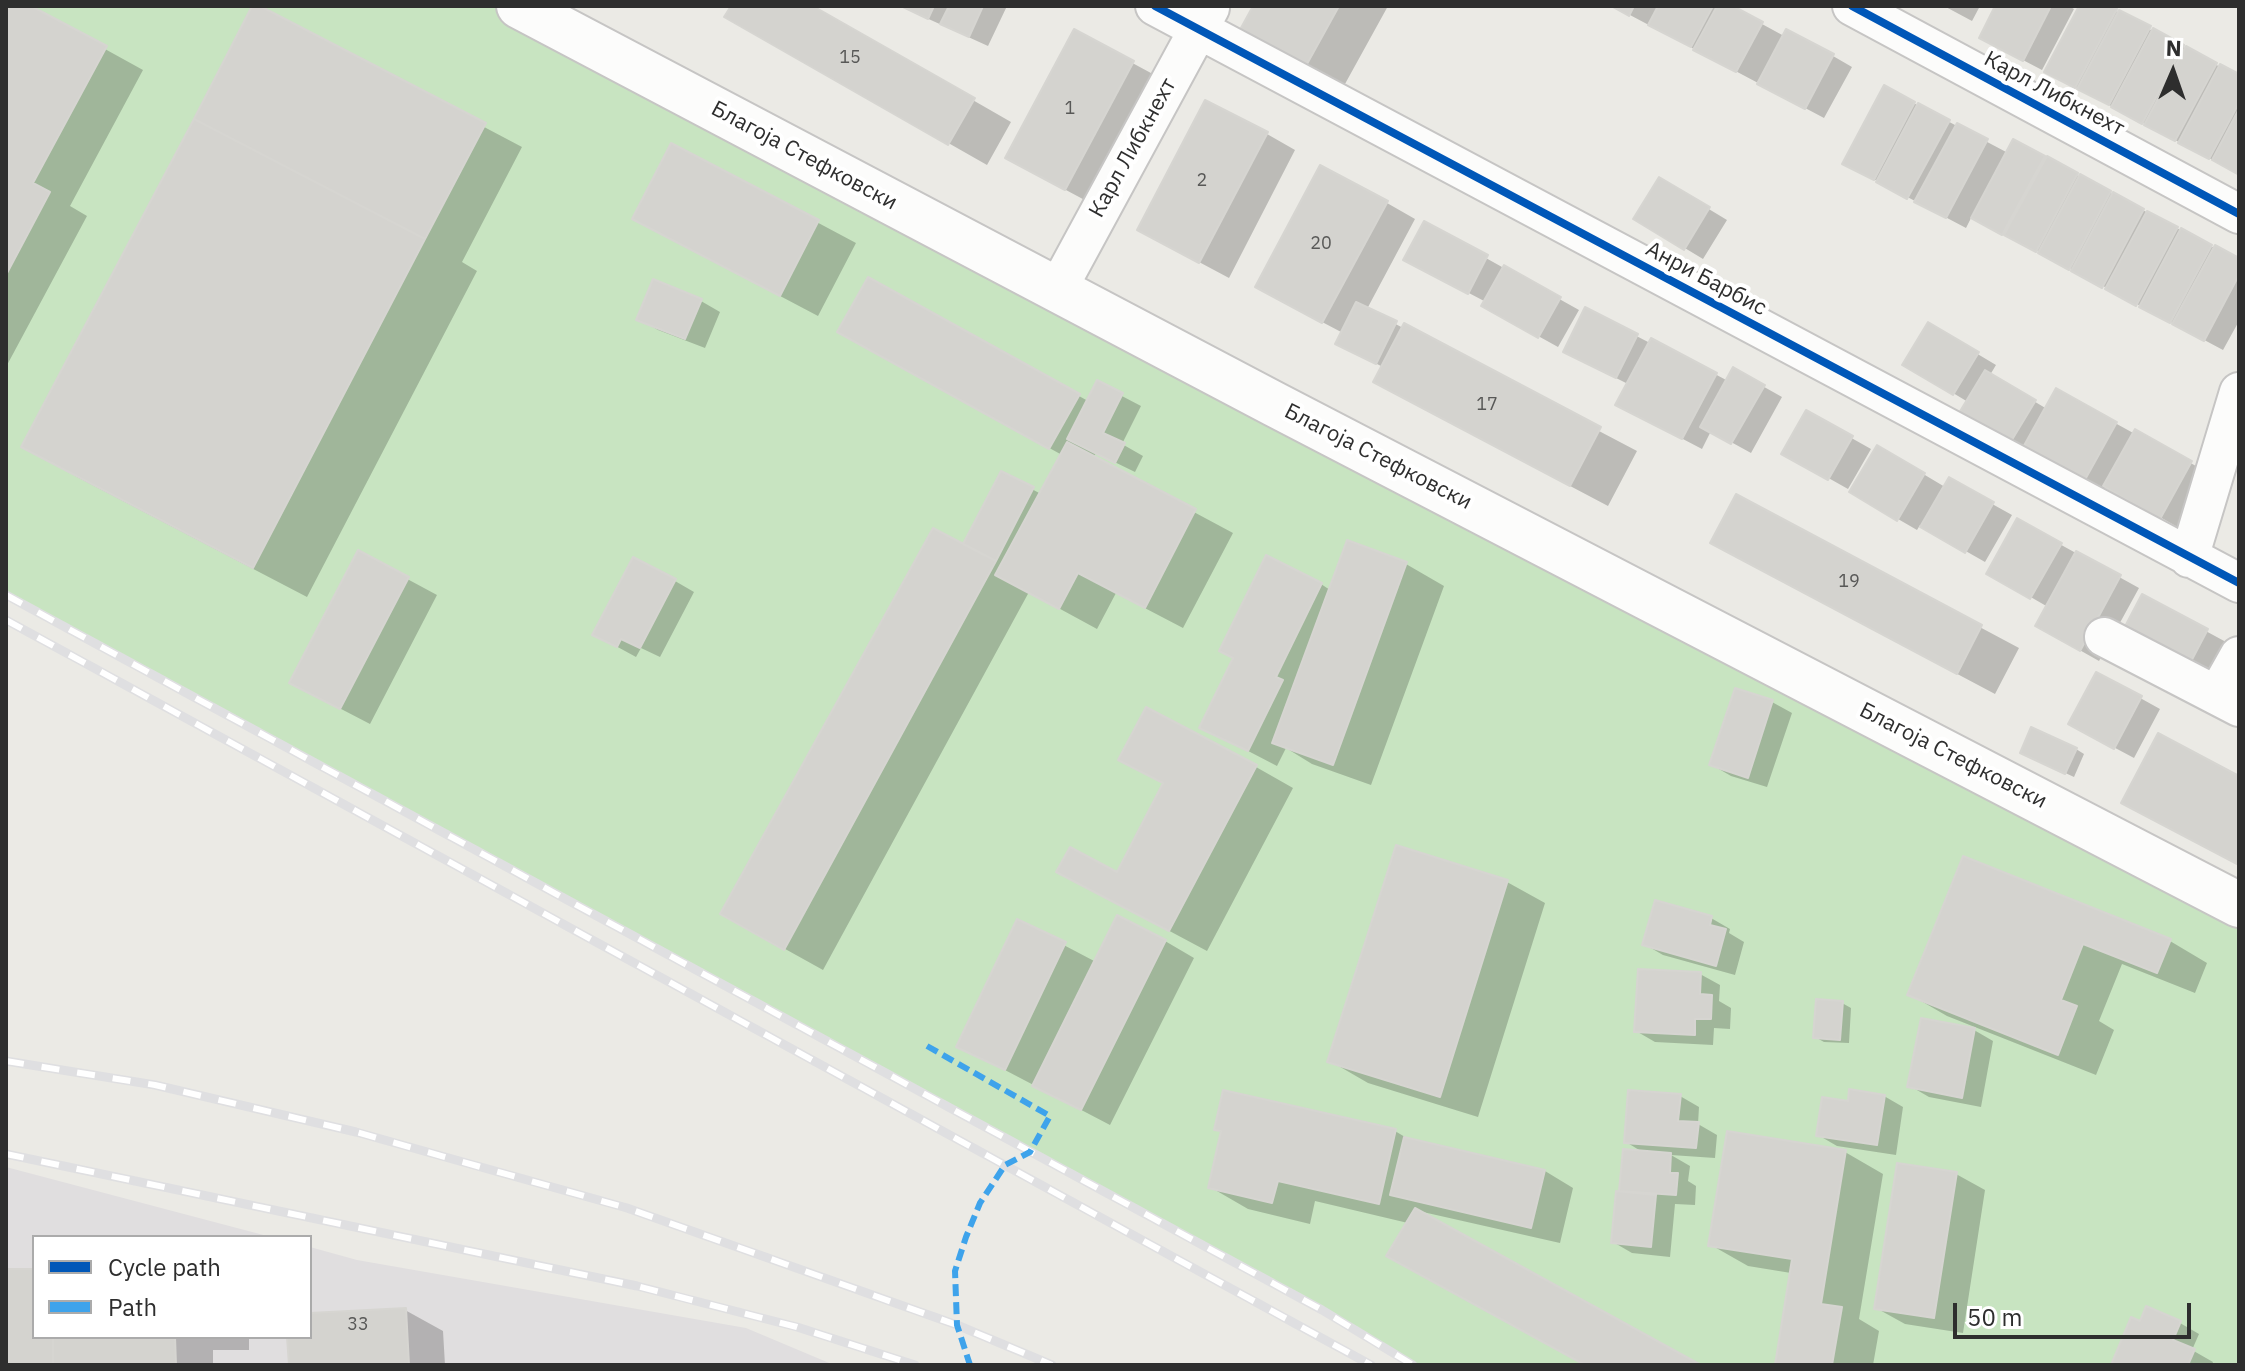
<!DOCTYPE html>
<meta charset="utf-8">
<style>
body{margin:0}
#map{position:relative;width:2245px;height:1371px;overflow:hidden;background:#ebeae5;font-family:"IBM Plex Sans",sans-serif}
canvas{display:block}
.frame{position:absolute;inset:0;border:8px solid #2e2e2e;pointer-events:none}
.legend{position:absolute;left:32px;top:1235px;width:280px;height:104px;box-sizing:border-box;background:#fff;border:2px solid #ababab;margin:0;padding:10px 14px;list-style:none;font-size:24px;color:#2e2e2e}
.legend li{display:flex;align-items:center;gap:16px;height:40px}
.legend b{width:40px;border:2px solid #ababab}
.north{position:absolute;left:2133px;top:32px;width:80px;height:80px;-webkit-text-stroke:6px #fff;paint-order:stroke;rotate:2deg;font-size:22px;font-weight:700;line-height:32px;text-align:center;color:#2e2e2e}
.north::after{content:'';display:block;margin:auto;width:28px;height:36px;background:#2e2e2e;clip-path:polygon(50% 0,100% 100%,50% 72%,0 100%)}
.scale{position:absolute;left:1953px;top:1303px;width:238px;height:36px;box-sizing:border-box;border:4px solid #2e2e2e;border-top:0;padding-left:10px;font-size:24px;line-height:28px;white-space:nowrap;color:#2e2e2e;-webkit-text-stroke:6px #fff;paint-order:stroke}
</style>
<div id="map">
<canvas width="2245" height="1371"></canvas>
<div class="frame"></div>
<ul class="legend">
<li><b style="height:10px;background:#0057b8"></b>Cycle path</li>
<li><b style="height:10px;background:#3ea3eb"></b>Path</li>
</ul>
<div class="north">N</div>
<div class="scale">50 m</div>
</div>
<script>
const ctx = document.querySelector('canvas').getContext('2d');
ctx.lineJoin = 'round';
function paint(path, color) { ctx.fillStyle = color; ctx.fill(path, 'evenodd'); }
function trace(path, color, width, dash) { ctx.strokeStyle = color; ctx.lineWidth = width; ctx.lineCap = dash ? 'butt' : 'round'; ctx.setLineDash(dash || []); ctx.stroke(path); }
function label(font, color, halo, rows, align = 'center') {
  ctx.font = font + ' "IBM Plex Sans",sans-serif'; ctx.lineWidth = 8; ctx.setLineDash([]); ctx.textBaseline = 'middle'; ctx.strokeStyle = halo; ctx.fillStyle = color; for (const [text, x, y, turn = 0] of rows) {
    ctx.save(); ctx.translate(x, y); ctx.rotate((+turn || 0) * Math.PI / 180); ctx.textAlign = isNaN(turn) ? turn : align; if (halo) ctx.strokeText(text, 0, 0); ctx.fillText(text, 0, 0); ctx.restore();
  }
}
paint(new Path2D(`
 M6 1167 271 1237H34V1337H310V1247L357 1260 746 1328 834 1365H6Z`), '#e0dedf');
paint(new Path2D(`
 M6 6H501L2239 905V1365H1413L1322 1310 6 595Z`), '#c8e4c1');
paint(new Path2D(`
 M6 6H27L143 70 70 206 87 216 6 367Z
 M255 6 522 147 462 262 477 271 307 597 77 477 24 446Z
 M733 6H809L1011 122 987 165 727 17Z
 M900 6H1007L988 46Z
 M1255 6H1388L1340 93 1276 58Z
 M1613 6H1729L1784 36 1833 56 1852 67 1824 118Z
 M1944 6H1980L1972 21Z
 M1998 6H2069L2074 9 2042 70 2000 48Z
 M2081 6H2106L2239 77V174L2066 82Z
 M1075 32 1162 79 1094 205 1036 174Z
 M1885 88 2008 153 2014 142 2239 261V321L2223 350 1972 216 1966 228 1864 174Z
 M1267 134 1295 150 1229 278 1169 246Z
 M672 145 856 243 818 316 672 239Z
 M1659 179 1727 220 1703 259 1635 218Z
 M1387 203 1415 219 1367 309 1637 451 1608 506 1413 403 1383 367 1357 354 1343 333 1286 303Z
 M1425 224 1579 310 1558 347 1484 306 1486 302 1425 270Z
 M869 280 1088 401 1097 383 1141 406 1122 444 1143 456 1135 472 1096 453 1093 458 1233 533 1183 628 1116 593 1097 629 1029 592 823 970 760 935 1002 473 1041 494 1062 455 878 353Z
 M701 301 720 312 705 348 658 330 639 319Z
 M1586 310 1650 343 1651 340 1728 381 1734 370 1782 397 1751 453 1711 431 1702 449 1637 415 1628 384 1584 362Z
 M1929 325 1996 365 1990 375 2047 409 2057 391 2135 434 2136 432 2210 474 2179 528 2106 486 2102 494 1962 412 1968 402 1905 364Z
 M1807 413 1871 449 1848 489 1784 453Z
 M1878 447 1945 487 1949 480 2012 515 1985 562 1920 525 1917 530 1898 519Z
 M1736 497 2019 648 1995 694 1750 564Z
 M2018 521 2139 588 2099 661 2037 626 2048 607 1989 573Z
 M1348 543 1406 564 1444 586 1371 785 1312 764 1286 748 1277 766 1202 727 1321 584 1330 590Z
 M359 553 437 595 370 724 320 698Z
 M675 581 694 592 660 657 641 648 636 657 614 645Z
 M2143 597 2226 642 2206 680Z
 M2097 674 2160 709 2134 758 2089 734Z
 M1736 691 1772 702 1792 713 1767 787 1731 776 1712 765Z
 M2076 749 2084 754 2074 777 2031 757Z
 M1121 759 1256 767 1293 788 1207 951 1059 872 1117 875 1164 784Z
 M1964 859 2170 941 2207 963 2195 993 2122 964 2099 1021 2114 1030 2096 1075 1947 1016 1909 994Z
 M1507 882 1545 903 1478 1117 1368 1083 1330 1061Z
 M1711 918 1730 929 1729 933 1744 942 1735 975 1663 955 1644 944Z
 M1018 921 1096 962 1165 941 1194 958 1110 1125 959 1046Z
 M1700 974 1720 985 1719 1001 1731 1008 1730 1029 1714 1028 1713 1045 1655 1042 1636 1031Z
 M1842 1003 1851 1008 1849 1043 1824 1042 1815 1037Z
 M1974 1030 1993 1041 1981 1107 1929 1097 1910 1086Z
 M1680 1096 1699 1107 1698 1124 1717 1135 1715 1158 1671 1155 1690 1166 1688 1181 1696 1186 1695 1205 1675 1204 1670 1257 1632 1253 1613 1242 1624 1151 1644 1153 1626 1142Z
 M1884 1096 1903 1107 1896 1155 1837 1146 1818 1135 1850 1103Z
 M1216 1129 1395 1131 1410 1140 1545 1171 1573 1188 1560 1243 1414 1210 1697 1365H1587L1408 1223 1315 1201 1310 1224 1248 1209 1210 1187 1223 1133Z
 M1845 1152 1883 1174 1859 1319 1879 1331 1873 1365H1777L1791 1273 1748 1266 1711 1245Z
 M1956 1174 1985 1190 1963 1333 1905 1324 1876 1308Z
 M6 1270H34V1337H249V1350H213V1365H6Z
 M405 1310 443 1331 445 1365H291L289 1337H310V1315Z
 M2180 1323 2199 1334 2192 1350 2213 1362 2212 1365H2113L2141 1324Z`), '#0003');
const building = new Path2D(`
 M6 6H31L107 46 33 183 50 192 6 275Z
 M252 6H260L486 123 425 239 194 119Z
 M731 6H813L975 98 948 145 724 17Z
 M901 6H934L928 19Z
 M949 6H983L969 37 940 24Z
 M1253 6H1339L1302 73 1236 37Z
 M1611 6H1634L1629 16Z
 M1658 6H1713L1691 47 1648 25Z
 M1717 6H1733L1763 22 1736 72 1693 50Z
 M1995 6H2051L2023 61 1979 38Z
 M2079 6H2111L2117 9 2075 88 2044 72Z
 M2119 10 2151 26 2109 105 2077 89Z
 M2153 28 2184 45 2142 124 2111 107Z
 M1074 29 1134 61 1065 190 1005 158Z
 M1786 29 1834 54 1805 109 1757 84Z
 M2186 46 2217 63 2175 141 2144 125Z
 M2220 64 2239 74V103L2209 159 2178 143Z
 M1884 85 1915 102 1874 180 1842 164Z
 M1205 100 1268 132 1199 263 1137 230Z
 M1918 103 1950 120 1907 199 1876 182Z
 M2239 109V175L2212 160Z
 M194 119 425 239 253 568 21 447Z
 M1957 123 1988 139 1946 218 1914 202Z
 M2013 139 2045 156 2002 235 1971 218Z
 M671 143 819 220 780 296 632 219Z
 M2047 156 2078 173 2036 252 2004 235Z
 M1320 165 1388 201 1322 323 1255 287Z
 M2080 174 2111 191 2069 270 2038 253Z
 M1659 177 1710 207 1684 250 1633 219Z
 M2113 192 2144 209 2102 288 2071 271Z
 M2147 211 2178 227 2136 306 2105 289Z
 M1424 221 1488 255 1468 294 1403 260Z
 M2181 228 2212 245 2170 323 2139 307Z
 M2215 245 2239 258V275L2204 341 2172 324Z
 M1504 265 1561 297 1538 338 1481 306Z
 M868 277 1080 394 1049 449 837 332Z
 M653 279 702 299 685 339 636 320Z
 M1356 302 1397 321 1376 364 1335 344Z
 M1585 307 1638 334 1616 378 1563 352Z
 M1928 322 1979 352 1953 395 1902 365Z
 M1404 323 1601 427 1570 486 1373 382Z
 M1651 338 1717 373 1682 439 1615 405Z
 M1733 367 1765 385 1731 444 1700 427Z
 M1985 370 2036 400 2010 443 1959 413Z
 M1097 380 1123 393 1103 433 1125 443 1115 463 1067 439Z
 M2056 388 2117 422 2082 485 2021 451Z
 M1806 410 1853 436 1828 480 1781 454Z
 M2135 429 2192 461 2160 519 2103 486Z
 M1067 442 1196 509 1145 608 1078 573 1059 609 995 575Z
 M1877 445 1925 473 1897 521 1849 492Z
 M1001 471 1034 487 996 561 963 544Z
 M1949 477 1994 502 1965 553 1920 527Z
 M1736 494 1982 625 1957 674 1710 543Z
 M2017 518 2062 543 2030 599 1986 574Z
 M933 528 996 561 784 950 720 914Z
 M1347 540 1407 562 1333 765 1272 743Z
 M358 550 409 577 340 709 289 683Z
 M2076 551 2121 575 2080 651 2035 626Z
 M1266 555 1322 583 1276 677 1283 680 1248 751 1199 728 1233 658 1219 651Z
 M633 557 676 579 640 648 621 639 617 647 592 635Z
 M2142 594 2208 629 2186 671 2120 636Z
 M2096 672 2142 696 2114 749 2068 724Z
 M1735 688 1773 700 1748 778 1709 765Z
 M1146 707 1257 765 1169 931 1056 872 1070 847 1117 872 1163 783 1118 760Z
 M2031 727 2077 748 2065 774 2020 753Z
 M2158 733 2239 776V865L2121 803Z
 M1396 845 1508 880 1440 1097 1327 1062Z
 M1963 856 2171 939 2157 973 2083 944 2061 1000 2077 1006 2058 1055 1907 995Z
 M1655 900 1712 916 1710 925 1726 929 1716 966 1642 945Z
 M1117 915 1166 940 1081 1110 1032 1086Z
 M1017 919 1066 942 1005 1070 956 1047Z
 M1638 969 1701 972 1700 994 1712 995 1711 1019H1695V1035L1634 1032Z
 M1816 999 1843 1001 1840 1040 1813 1038Z
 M1921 1018 1975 1028 1962 1098 1907 1087Z
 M1849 1089 1885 1095 1877 1145 1816 1136 1822 1097 1848 1101Z
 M1223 1090 1396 1129 1379 1204 1278 1181 1272 1203 1208 1188 1221 1131 1214 1130Z
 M1628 1090 1681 1094 1678 1121 1699 1122 1696 1148 1624 1143Z
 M1727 1131 1846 1150 1821 1304 1842 1307 1832 1365H1775L1792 1259 1708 1246Z
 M1404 1137 1545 1170 1531 1228 1390 1195Z
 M1623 1149 1671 1153 1670 1173H1678L1676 1195 1619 1191Z
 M1897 1163 1957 1172 1934 1318 1874 1309Z
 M1616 1191 1656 1195 1651 1247 1611 1243Z
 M1415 1208 1701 1365H1585L1386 1256Z
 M6 1269H34V1337H53V1365H6Z
 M2146 1306 2181 1321 2173 1340 2195 1349 2188 1365H2111L2131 1317 2140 1321Z
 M406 1308 409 1365H289L287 1337H310V1313Z
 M53 1337H175L176 1365H53Z`);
paint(building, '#d4d3cf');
trace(building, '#d6d5d1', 2);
const minor = new Path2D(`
 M1155 6 2239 583
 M1852 6 2239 214
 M1057 290 1210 8
 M2189 558 2239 392
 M2104 637 2239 707
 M2217 695 2239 656`);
const secondary = new Path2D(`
 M519 6 1274 404 2239 905`);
trace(minor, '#c6c5c4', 42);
trace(secondary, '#c6c5c4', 48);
trace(minor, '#fcfcfb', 38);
trace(secondary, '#fcfcfb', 44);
const rail = new Path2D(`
 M6 595 1322 1310 1413 1365
 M6 620 1371 1365
 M6 1061 155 1085 356 1132 627 1208 957 1325 1052 1365
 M6 1154 637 1286 797 1327 915 1365`);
trace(rail, '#dfdfe1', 9);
trace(rail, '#fff', 6, [18]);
trace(new Path2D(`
 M927 1046 1050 1116 1030 1152 1005 1165 980 1203 966 1237 955 1271 957 1325 970 1365`), '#3ea3eb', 6, [12, 6]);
trace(new Path2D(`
 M1155 6 2239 583
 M1852 6 2239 214`), '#0057b8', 8);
label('18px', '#585857', null, [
 ["15",850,58],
 ["1",1070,109],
 ["2",1202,181],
 ["20",1321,244],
 ["17",1487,405],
 ["19",1849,582],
 ["33",358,1325]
]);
label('22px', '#2e2e2e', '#fff', [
 ["Карл Либкнехт",2054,94,28],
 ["Карл Либкнехт",1133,148,-61],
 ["Благоја Стефковски",804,156,28],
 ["Анри Барбис",1706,279,28],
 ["Благоја Стефковски",1378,457,27],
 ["Благоја Стефковски",1953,756,27]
]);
</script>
